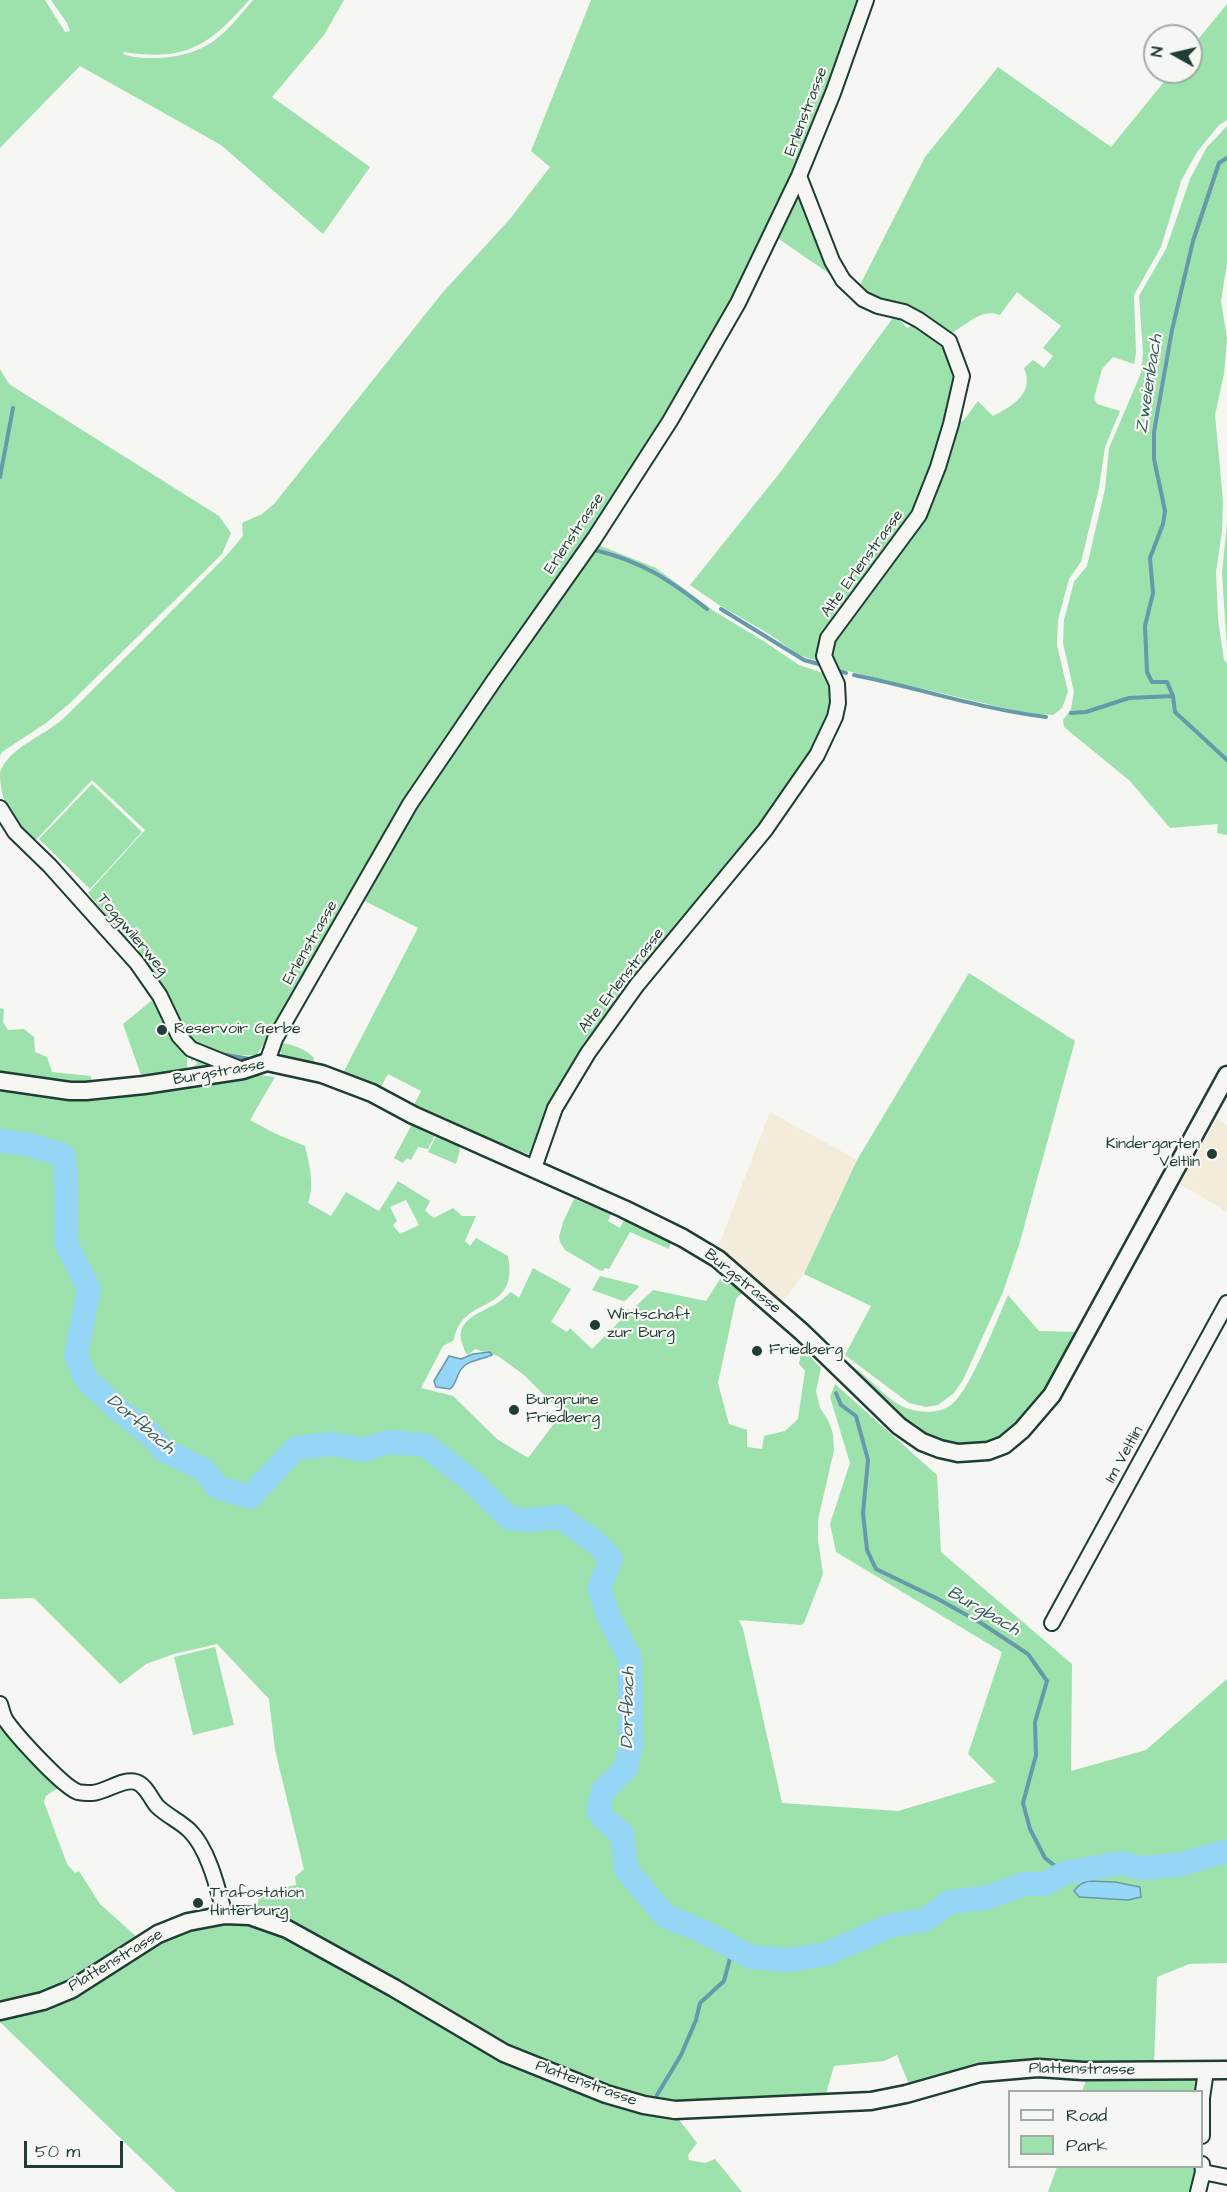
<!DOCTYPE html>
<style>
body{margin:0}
#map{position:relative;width:1227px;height:2192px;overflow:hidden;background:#f6f6f2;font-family:"Architects Daughter",sans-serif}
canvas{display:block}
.legend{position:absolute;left:1008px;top:2090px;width:195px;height:78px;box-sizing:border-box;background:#f6f6f2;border:2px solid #a0aca6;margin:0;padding:8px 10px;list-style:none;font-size:18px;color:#1f3d34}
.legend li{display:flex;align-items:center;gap:12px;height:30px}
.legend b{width:30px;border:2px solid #a0aca6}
.north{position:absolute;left:1143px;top:24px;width:60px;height:60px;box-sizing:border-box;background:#f6f6f2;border:2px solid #a0aca6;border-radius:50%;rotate:278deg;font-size:16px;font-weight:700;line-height:24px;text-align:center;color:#1f3d34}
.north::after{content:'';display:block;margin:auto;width:21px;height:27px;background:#1f3d34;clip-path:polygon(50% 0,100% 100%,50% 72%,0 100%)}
.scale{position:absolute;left:24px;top:2141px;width:99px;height:27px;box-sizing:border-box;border:3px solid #1f3d34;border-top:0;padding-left:8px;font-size:18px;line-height:21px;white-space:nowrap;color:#1f3d34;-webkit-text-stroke:4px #f6f6f2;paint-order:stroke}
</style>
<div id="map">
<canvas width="1227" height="2192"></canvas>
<ul class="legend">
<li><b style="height:8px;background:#f6f6f2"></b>Road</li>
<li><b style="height:16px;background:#9de1ad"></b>Park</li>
</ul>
<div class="north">N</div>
<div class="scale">50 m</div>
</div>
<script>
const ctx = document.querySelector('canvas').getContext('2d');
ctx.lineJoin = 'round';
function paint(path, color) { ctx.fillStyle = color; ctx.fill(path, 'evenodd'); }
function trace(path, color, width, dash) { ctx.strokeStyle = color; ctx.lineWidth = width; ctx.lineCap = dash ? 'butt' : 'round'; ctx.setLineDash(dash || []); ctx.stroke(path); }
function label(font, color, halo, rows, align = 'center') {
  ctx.font = font + ' "Architects Daughter",sans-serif'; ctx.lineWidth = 4.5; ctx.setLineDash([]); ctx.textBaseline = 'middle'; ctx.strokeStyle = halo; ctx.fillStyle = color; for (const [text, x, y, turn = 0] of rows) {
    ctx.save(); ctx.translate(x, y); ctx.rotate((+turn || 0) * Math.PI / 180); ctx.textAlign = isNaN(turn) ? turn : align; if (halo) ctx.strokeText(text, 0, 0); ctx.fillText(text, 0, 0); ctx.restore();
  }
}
paint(new Path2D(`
 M770 1112 857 1160 804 1274 781 1304 750 1275 717 1250Z
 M1217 1119 1227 1125V1212L1180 1184Z`), '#f4ecda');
paint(new Path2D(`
 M0 0H45L65 32 70 31 67 23 51 0H249C210 45 186 62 124 52L123 54C133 58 145 58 156 58 207 56 222 37 253 0H344L324 35 272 97 370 167 323 234 221 145 80 66 0 148Z
 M591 0H861L830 85 797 167 735 299 667 419 589 536 441 742 257 1055C236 1056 209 1055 192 1039 178 1027 172 1004 162 988 140 954 114 924 88 893L145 830 92 780 35 841C14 823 0 805 0 773 7 748 48 734 65 717 119 664 173 610 226 556L243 536 242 523 262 514 274 504 443 292 510 219 550 167 531 151Z
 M1227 4V120L1219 125 1197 152 1181 181 1161 247 1134 295 1136 353 1134 364 1113 357 1102 369 1094 398 1097 404 1120 411 1105 447 1099 488 1081 562 1069 579 1058 620 1057 645 1068 692 1062 708 1053 715 1025 713 839 669C827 660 828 652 830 639L911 531 956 424 964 420 978 401 993 416C1012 406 1035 394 1024 368L1033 360 1044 368 1053 356 1043 348 1061 326 1017 292 1000 315C980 308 968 325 951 333H947L857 291 925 157 998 67 1111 147 1172 72H1191V48Z
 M1227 126V263L1221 301 1227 338 1224 374 1215 415 1223 501 1222 531 1216 572 1218 619 1224 660 1227 663V835L1217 833 1218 824 1170 828 1130 781 1064 727 1063 720 1071 709 1074 692 1063 643 1064 620 1074 582 1087 566 1105 489 1109 448 1141 373 1143 353 1139 296 1166 249 1190 179 1207 147Z
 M796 194 805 195 840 281 776 237Z
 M895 315 907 328 917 323 945 346 953 362 957 385 916 515 826 636 823 663 799 655 769 634 719 605 690 585 782 470Z
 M0 369 9 384 219 516 231 533 222 554 69 704 46 723 2 752 0 756Z
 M1227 523V648L1222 573Z
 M596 544 656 568 714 611 765 642 799 665 832 676 834 713 781 803 618 1004 532 1155 470 1134 421 1114 414 1105 421 1091 388 1074 379 1090 342 1075 418 928 361 899 417 805 497 684Z
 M92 784 142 832 90 889 39 839Z
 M969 973 1075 1041 1019 1245 1003 1292 963 1380 954 1393 938 1405 926 1407 909 1403 845 1355 871 1306 804 1274 857 1160Z
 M156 997 164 1018 162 1026 164 1031 172 1034 187 1054V1070L197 1064 195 1060 191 1061 190 1054 221 1066 143 1081 123 1024Z
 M0 1008 4 1009 3 1022 8 1030 24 1029 34 1037 35 1052 47 1057 52 1072 91 1076 92 1085 69 1087 68 1100 106 1099 145 1094 259 1075 275 1077 250 1120 274 1133 305 1146C309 1164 315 1184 308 1203L331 1216 346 1192 379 1211 398 1181 430 1201 425 1211 434 1218 453 1208 462 1216H476L465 1241 470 1246 476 1238 508 1256C519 1317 462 1293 454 1340L443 1346 421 1388 453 1396 497 1439 528 1458 562 1413 524 1375 498 1356 475 1349 468 1355C464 1351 464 1348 462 1343 454 1321 481 1312 496 1304 501 1301 506 1296 511 1292L519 1298 533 1268 571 1289 551 1322 567 1332 570 1328 592 1349 620 1321 619 1319 628 1309 632 1314 635 1313 633 1309 653 1290 706 1301 722 1276 743 1291 736 1299 718 1383 729 1424 747 1430V1447L762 1449 764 1436 785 1431 798 1419 805 1371 799 1364 802 1348 821 1368 816 1391 820 1408 828 1420 833 1434 834 1450 818 1520V1540L823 1574 804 1623 801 1625 739 1620 743 1629 782 1803 898 1811 996 1782 968 1754 1002 1652 836 1552 830 1524 850 1463 830 1397 835 1384 937 1475 941 1552 1072 1664 1071 1771 1146 1750 1227 1679V1963L1189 1964 1157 1977 1154 2067 910 2087 897 2055 884 2061 834 2066 825 2097 674 2103 622 2092 511 2050 262 1913 257 1905 260 1895 267 1890 296 1885 295 1877 304 1869 275 1750 269 1699 217 1644 174 1654 146 1664 120 1684 34 1598 0 1599ZM406 1200 419 1225 400 1234 393 1225 397 1221 390 1207Z
 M280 1043C291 1043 307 1050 314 1058L313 1068 285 1060 278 1048Z
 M404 1118 436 1133 428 1149 418 1147 411 1160 407 1158 403 1163 394 1158 411 1126 403 1121Z
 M438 1133 458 1143 460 1150 456 1164 428 1152Z
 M574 1199 611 1214 608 1221 620 1228 624 1220 671 1242 669 1249 630 1232 609 1269 605 1268 603 1271 599 1270 565 1250 560 1242 559 1237 563 1222Z
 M600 1276 637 1285 639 1287 626 1300 623 1301 592 1290Z
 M1008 1295 1039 1331 1078 1332C1063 1359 1050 1385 1030 1409 1025 1415 1021 1422 1015 1427 987 1450 947 1450 918 1430 890 1411 867 1385 843 1362 868 1372 882 1398 906 1408 919 1413 939 1414 951 1405 970 1391 997 1320 1008 1295Z
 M215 1647 234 1725 193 1735 174 1657Z
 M0 1717 2 1725 48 1778 59 1787 46 1796 44 1802 67 1864 75 1873 79 1871 100 1904 138 1938 69 1986 0 2006Z
 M248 1922 282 1933 504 2060 677 2117 697 2143 688 2155 689 2160 705 2163 715 2159 742 2192H176L0 2022V2017L200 1924Z
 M1196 2079 1195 2091H1082L1086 2081Z
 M1057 2167H1196L1197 2177 1192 2192H1048Z`), '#9de1ad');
const water = new Path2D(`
 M490 1352 492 1355C481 1360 466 1360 460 1371 456 1378 456 1384 450 1389L436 1387 434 1381 449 1356 461 1359 473 1354Z
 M1088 1881 1115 1882 1140 1887 1141 1897 1128 1900 1079 1897 1074 1891C1078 1885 1081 1884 1088 1881Z`);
paint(water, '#95d6f7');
trace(water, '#6699a9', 1.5);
trace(new Path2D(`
 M1227 158 1219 163 1193 241 1172 330 1154 432V459L1165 511 1163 524 1150 558 1153 593 1145 626 1147 672 1152 682H1167L1173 696 1175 712 1227 760
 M0 477 13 408
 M595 550C643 562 668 579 707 609
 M721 609 804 660 822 665
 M835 670 846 673
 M854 675C919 688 981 709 1046 717
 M1071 713 1086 712 1129 698 1173 696
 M220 1054 250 1059
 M836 1393 841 1405 856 1416 868 1460 863 1513 867 1550 876 1569 938 1599 981 1623 1028 1654 1047 1681 1035 1722 1036 1755 1023 1803 1030 1829 1045 1858 1064 1873
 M657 2095 681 2055 696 2020 700 2003 724 1981 733 1947`), '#6699a9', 4);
trace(new Path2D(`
 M0 1141 26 1144 63 1155 66 1173V1243L89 1289 76 1355 86 1379 118 1409 151 1435 164 1450 204 1470 217 1487 250 1497 296 1448 332 1444 364 1450 388 1442 425 1445 468 1478 509 1518 528 1520 560 1517 595 1542 611 1559 599 1588 609 1618 630 1658 631 1746 626 1768 603 1791 598 1810 604 1819 622 1834 626 1869 665 1916 704 1932 751 1957 791 1960 826 1954 889 1926 925 1920 950 1902 986 1898 1024 1884H1045L1064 1873 1121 1863 1140 1868 1178 1865 1227 1851`), '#95d6f7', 24);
const minor = new Path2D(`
 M0 808 15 832 50 866 137 963 160 996 179 1036 191 1049 243 1070
 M267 1062 275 1039 410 804 493 682 594 539 670 421 738 303 799 176 833 93 866 0
 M534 1168 555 1108 588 1053 637 985 765 830 817 755 835 717 838 703 837 684 824 656 828 638 919 515 938 467 951 424 962 376 949 341 919 320 904 312 878 306 863 299 843 280 832 261 799 176
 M1052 1623 1227 1303
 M0 1704C2 1710 3 1717 7 1722 17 1736 63 1787 78 1792 82 1793 89 1793 92 1793 106 1792 123 1778 136 1782 146 1785 151 1799 157 1806 167 1816 180 1821 190 1831 209 1850 218 1890 225 1915
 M1202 2136V2098L1206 2071
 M1203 2172 1227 2177
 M1198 2192 1203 2172 1202 2164`);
const tertiary = new Path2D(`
 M0 1081 70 1091H86L144 1085 243 1070 267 1062 322 1074 372 1093 413 1115 624 1209 683 1238 718 1259 802 1332 899 1426 922 1442 940 1449 958 1453 988 1451 1004 1445 1022 1430 1052 1395 1227 1075
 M0 2011 43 2001 72 1989 158 1934 188 1922 225 1915 250 1916 287 1929 394 1988 504 2053 606 2094 644 2105 675 2110 871 2101 906 2094 980 2073 1038 2068 1083 2071 1227 2070`);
trace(minor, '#1f3d34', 18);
trace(tertiary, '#1f3d34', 21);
trace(minor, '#f6f6f2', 14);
trace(tertiary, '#f6f6f2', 16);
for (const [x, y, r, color] of [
 [162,1030,6,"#1f3d34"],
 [1212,1154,6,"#1f3d34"],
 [595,1325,6,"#1f3d34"],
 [757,1351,6,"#1f3d34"],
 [514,1410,6,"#1f3d34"],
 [198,1903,6,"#1f3d34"]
]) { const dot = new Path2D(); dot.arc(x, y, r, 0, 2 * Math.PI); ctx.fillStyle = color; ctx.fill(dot); trace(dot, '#f6f6f2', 2); }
label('16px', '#1f3d34', '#f6f6f2', [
 ["Erlenstrasse",807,112,-69],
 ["Erlenstrasse",575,534,-56],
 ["Alte Erlenstrasse",863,564,-54],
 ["Toggwilerweg",132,935,50],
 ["Erlenstrasse",311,943,-60],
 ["Alte Erlenstrasse",622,981,-52],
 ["Burgstrasse",219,1073,-10],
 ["Burgstrasse",742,1282,39],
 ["Im Veltlin",1125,1455,-61],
 ["Plattenstrasse",116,1961,-31],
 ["Plattenstrasse",1082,2070,1],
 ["Plattenstrasse",586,2084,20]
]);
label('16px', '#1f3d34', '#f6f6f2', [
 ["Reservoir Gerbe",174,1030],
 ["Kindergarten",1200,1145,"right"],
 ["Veltlin",1200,1163,"right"],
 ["Wirtschaft",607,1316],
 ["zur Burg",607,1334],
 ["Friedberg",769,1351],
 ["Burgruine",526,1401],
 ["Friedberg",526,1419],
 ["Trafostation",210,1894],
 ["Hinterburg",210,1912]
], 'left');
label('italic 18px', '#375c5b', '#f6f6f2', [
 ["Zweienbach",1150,384,-81],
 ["Dorfbach",140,1425,40],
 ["Burgbach",983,1612,30],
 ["Dorfbach",629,1708,-89]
]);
</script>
